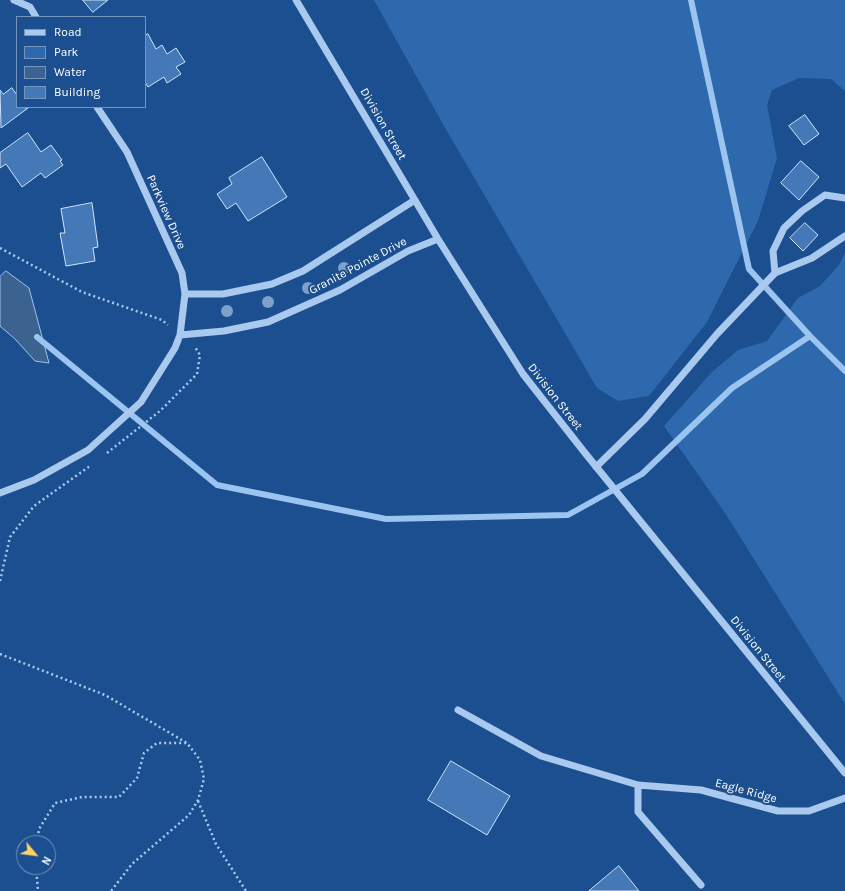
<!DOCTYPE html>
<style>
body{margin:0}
#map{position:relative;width:845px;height:891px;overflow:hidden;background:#1b4f8f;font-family:Karla,sans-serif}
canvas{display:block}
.legend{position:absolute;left:16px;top:16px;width:130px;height:92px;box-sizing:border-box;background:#1b4f8f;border:1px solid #7695bc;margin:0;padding:5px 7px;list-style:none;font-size:12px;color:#fff}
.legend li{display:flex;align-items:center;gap:8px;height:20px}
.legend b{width:20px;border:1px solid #7695bc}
.north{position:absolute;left:16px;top:835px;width:40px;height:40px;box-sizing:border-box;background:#1b4f8f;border:1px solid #7695bc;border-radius:50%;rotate:119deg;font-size:11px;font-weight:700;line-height:16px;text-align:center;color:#fff}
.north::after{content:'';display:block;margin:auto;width:14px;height:18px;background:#ffd166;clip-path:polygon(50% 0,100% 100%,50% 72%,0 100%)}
</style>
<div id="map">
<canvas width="845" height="891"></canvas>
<ul class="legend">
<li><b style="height:5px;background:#a9c9ee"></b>Road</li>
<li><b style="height:11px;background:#2e69ad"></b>Park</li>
<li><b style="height:11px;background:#3c6290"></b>Water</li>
<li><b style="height:11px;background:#4478b7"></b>Building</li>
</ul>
<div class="north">N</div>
</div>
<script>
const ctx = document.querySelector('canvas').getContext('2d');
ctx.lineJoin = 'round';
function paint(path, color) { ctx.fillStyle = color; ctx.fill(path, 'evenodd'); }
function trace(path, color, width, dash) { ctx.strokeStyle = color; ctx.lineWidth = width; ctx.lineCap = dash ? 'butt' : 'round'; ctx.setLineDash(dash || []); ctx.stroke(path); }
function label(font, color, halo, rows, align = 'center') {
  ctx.font = font + ' Karla,sans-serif'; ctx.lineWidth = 4; ctx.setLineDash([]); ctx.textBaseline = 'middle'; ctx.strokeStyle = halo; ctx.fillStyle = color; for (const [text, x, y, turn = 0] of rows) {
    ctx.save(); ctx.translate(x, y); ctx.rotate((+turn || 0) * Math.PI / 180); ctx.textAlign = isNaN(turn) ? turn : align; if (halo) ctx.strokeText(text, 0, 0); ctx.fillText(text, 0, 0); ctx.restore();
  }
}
paint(new Path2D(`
 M374 0H845V91L831 79 799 78 772 90 767 105 777 158 758 221 707 322 649 396 618 401 597 388 444 126Z
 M845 253V704L725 513 664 426 712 372 738 350 767 341 798 298 820 286 839 265Z`), '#2e69ad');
const water = new Path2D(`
 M6 271 29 288 49 363 35 361 15 339 0 326V277Z`);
paint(water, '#3c6290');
trace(water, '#9cc4f0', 1);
trace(new Path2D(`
 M691 0 749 269 810 336 845 371
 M37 337 217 485 386 519 568 515 642 474 732 388 810 336`), '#9cc4f0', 6);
const building = new Path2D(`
 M83 0H108L93 12Z
 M148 34 156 49 162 45 167 54 176 48 185 62 176 67 181 74 167 83 164 77 148 87 145 82V36Z
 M12 88 17 95V107L28 108 1 128 0 90 3 94Z
 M805 115 819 134 804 145 789 126Z
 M28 133 41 152 51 145 62 160 60 161 63 165 45 178 41 173 22 187 6 164 0 168V153Z
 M262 157 287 197 248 221 236 203 227 209 217 194 232 184 229 178Z
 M801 161 819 177 799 200 781 183Z
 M92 203 98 247 93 248 95 261 66 266 60 233H65L61 209Z
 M805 223 818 235 803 251 790 238Z
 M451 761 510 796 487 835 428 800Z
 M619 866 639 891H589Z`);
paint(building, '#4478b7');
trace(building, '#cfe3fa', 1);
trace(new Path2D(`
 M0 248 82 292 162 320 168 325
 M107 453 160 411 197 374 200 355 195 347
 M0 581 10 537 34 506 90 466
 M0 654 105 695 187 743 200 760 204 779 198 800 189 815 132 864 111 891
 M198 801 216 844 246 891
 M37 843 39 829 55 803 82 797H119L137 778 144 753 157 743H187
 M36 867 38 891`), '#a9c9ee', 2.5, [2, 3]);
trace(new Path2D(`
 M14 0 30 7 36 17
 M296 0 438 239 523 374 585 453 845 773
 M775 273 773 251 784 228 802 211 825 195 845 198
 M185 294H223L272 284 303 271 415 200
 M180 335 224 331 268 322 340 290 408 251 438 239
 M596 467 645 419 717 334 775 273 812 258 845 236
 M0 493 34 480 88 450 141 402 175 348 180 335 185 294 182 273 127 152 97 107
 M458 710 541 756 638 785 701 790 778 811H809L845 798
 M638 785V812L701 885`), '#a9c9ee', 7);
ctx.fillStyle = '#7ea0ca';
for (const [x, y] of [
 [344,268],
 [308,288],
 [268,302],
 [227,311]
]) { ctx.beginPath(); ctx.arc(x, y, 6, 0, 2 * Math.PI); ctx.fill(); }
label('12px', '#fff', '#1b4f8f', [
 ["Division Street",383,124,60],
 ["Parkview Drive",166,212,66],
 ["Granite Pointe Drive",358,266,-28],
 ["Division Street",555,397,52],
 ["Division Street",758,649,51],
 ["Eagle Ridge",746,791,15]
]);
</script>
